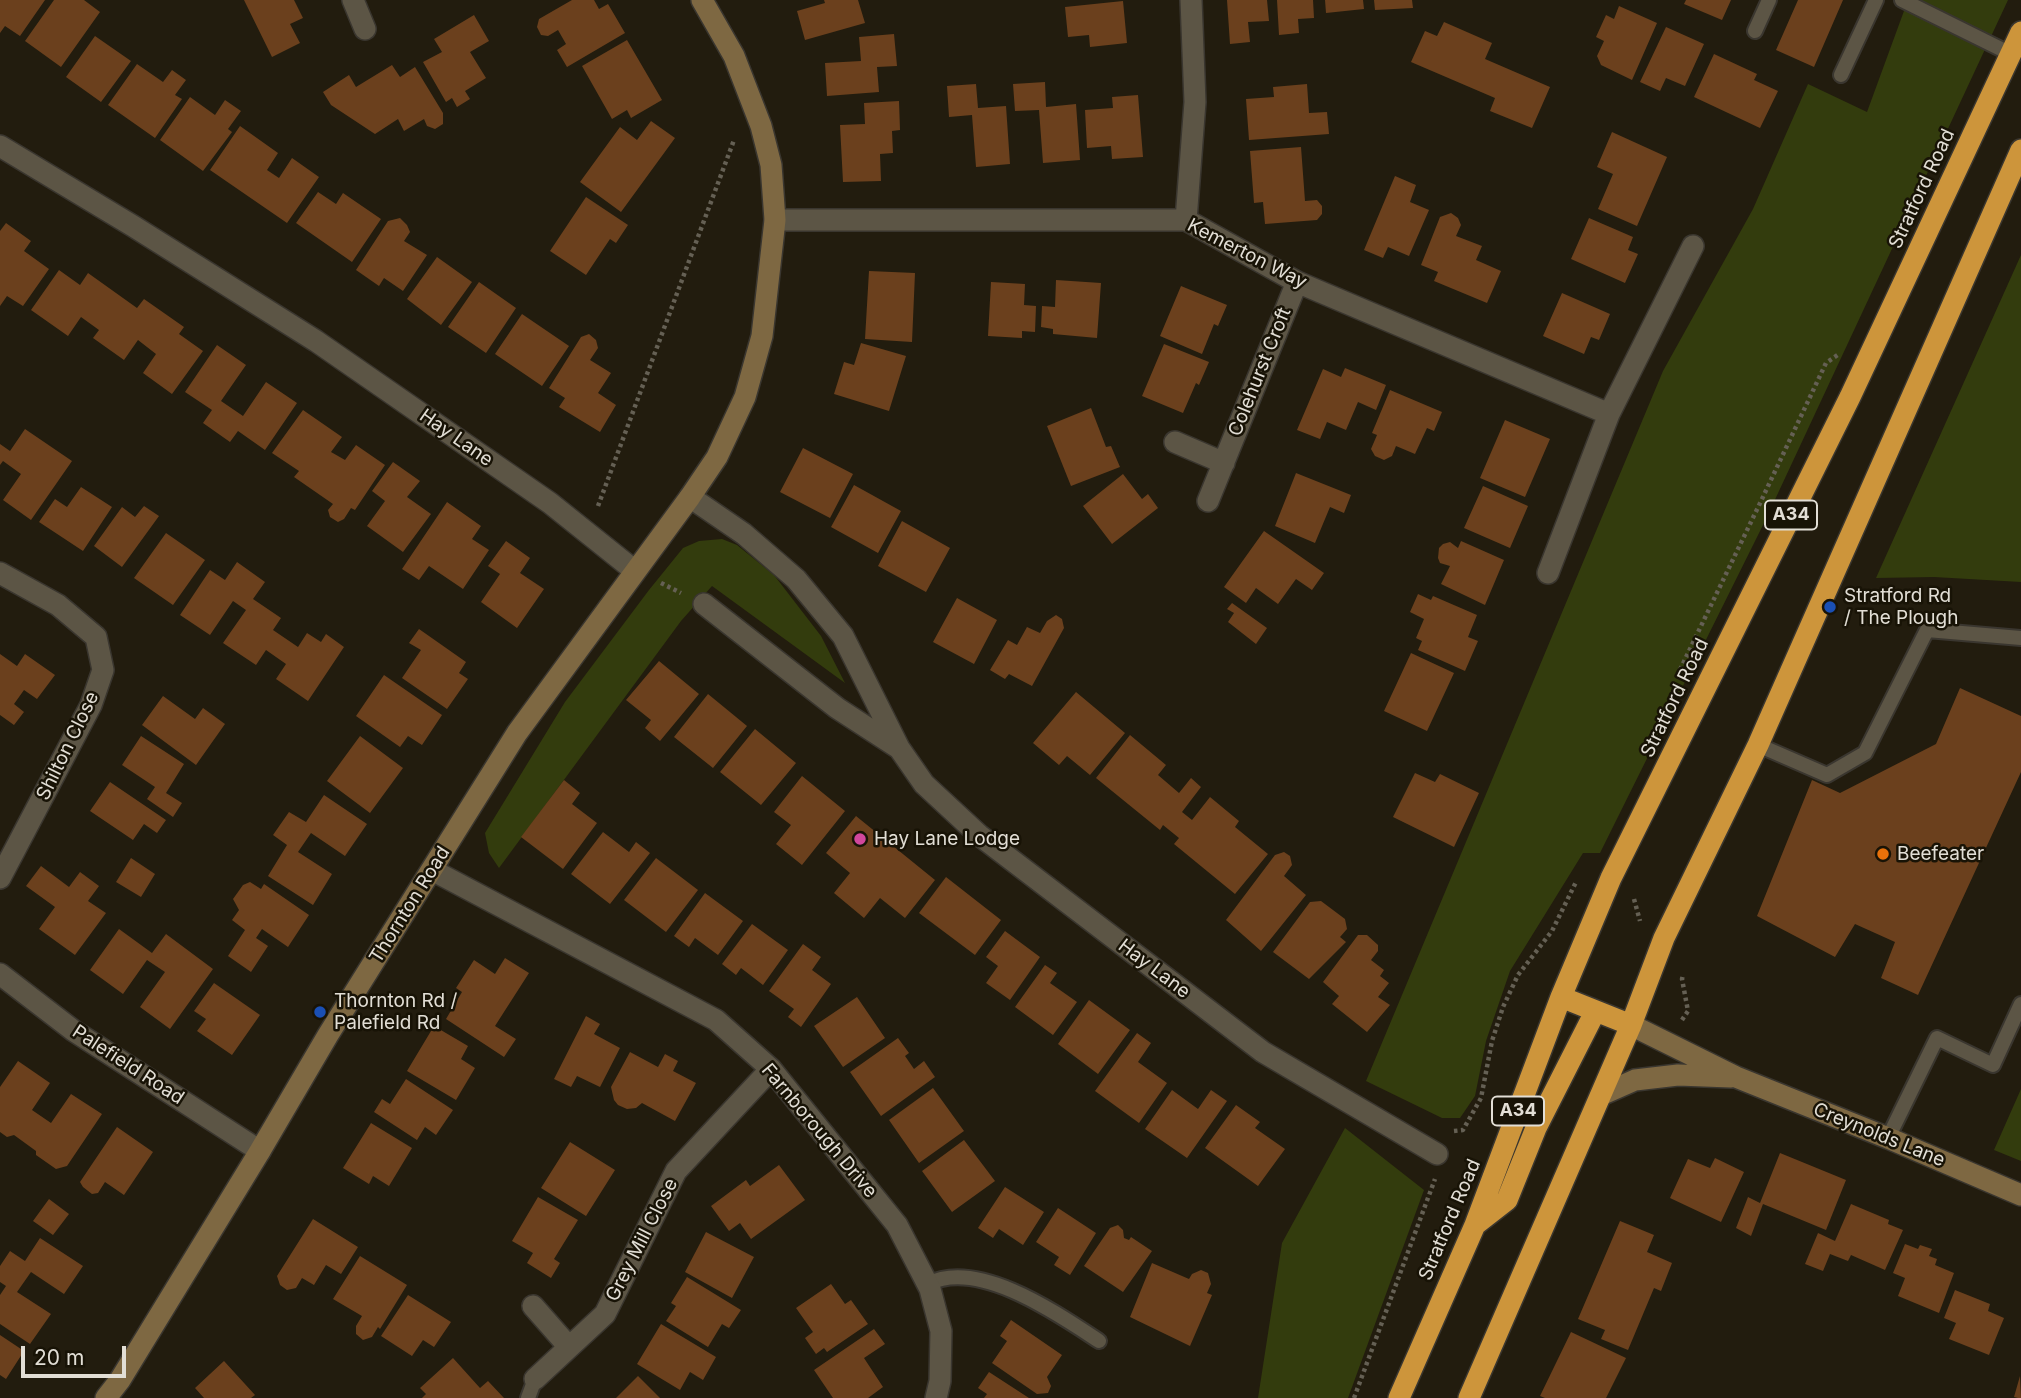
<!DOCTYPE html>
<style>
body{margin:0}
#map{position:relative;width:2021px;height:1398px;overflow:hidden;background:#221c0e;font-family:Inter,sans-serif}
canvas{display:block}
.scale{position:absolute;left:21px;top:1346px;width:105px;height:32px;box-sizing:border-box;border:4px solid #e2ded5;border-top:0;padding-left:9px;font-size:21px;line-height:24px;white-space:nowrap;color:#e2ded5;-webkit-text-stroke:5px #181306;paint-order:stroke}
</style>
<div id="map">
<canvas width="2021" height="1398"></canvas>
<div class="scale">20 m</div>
</div>
<script>
const ctx = document.querySelector('canvas').getContext('2d');
ctx.lineJoin = 'round';
function paint(path, color) { ctx.fillStyle = color; ctx.fill(path, 'evenodd'); }
function trace(path, color, width, dash) { ctx.strokeStyle = color; ctx.lineWidth = width; ctx.lineCap = dash ? 'butt' : 'round'; ctx.setLineDash(dash || []); ctx.stroke(path); }
function label(font, color, halo, rows, align = 'center') {
  ctx.font = font + ' Inter,sans-serif'; ctx.lineWidth = 5; ctx.setLineDash([]); ctx.textBaseline = 'middle'; ctx.strokeStyle = halo; ctx.fillStyle = color; for (const [text, x, y, turn = 0] of rows) {
    ctx.save(); ctx.translate(x, y); ctx.rotate((+turn || 0) * Math.PI / 180); ctx.textAlign = isNaN(turn) ? turn : align; if (halo) ctx.strokeText(text, 0, 0); ctx.fillText(text, 0, 0); ctx.restore();
  }
}
paint(new Path2D(`
 M1908 0H2008L1765 521 1600 853H1583L1510 971 1486 1041 1475 1096 1460 1118H1442L1366 1081 1663 371 1753 209 1808 84 1867 112Z
 M2021 255V582L1934 577 1876 578Z
 M722 539 737 545 774 575 821 636 845 683 712 586 681 621 499 868 489 853 485 833 565 702 649 590 683 548 699 541Z
 M2021 1089V1161L1994 1150Z
 M1345 1128 1424 1190 1348 1398H1258L1282 1243Z`), '#333c0d');
paint(new Path2D(`
 M0 0H45L20 36 5 26 0 33Z
 M54 0H84L100 12 61 67 25 41Z
 M244 0H294L303 18 290 24 300 43 272 57Z
 M572 0H594L599 9 608 4 625 33 567 67 557 50 566 44 558 30 548 36 541 35 537 27 539 19Z
 M824 0H858L865 23 805 40 797 11 825 3Z
 M1227 0H1267L1269 21 1248 22 1250 42 1230 44Z
 M1277 0H1313L1314 18 1298 19 1299 33 1279 35Z
 M1325 0H1363L1364 9 1326 13Z
 M1374 0H1412L1413 8 1375 10Z
 M1686 0H1731L1722 20 1684 4Z
 M1798 0H1843L1814 67 1776 50Z
 M1123 1 1127 43 1090 47 1089 35 1068 37 1065 7Z
 M1619 6 1657 23 1632 80 1601 65 1597 56 1604 41 1596 37 1606 15 1614 19Z
 M474 15 489 41 470 52 486 78 465 91 470 99 457 107 452 98 446 102 423 62 442 52 434 39Z
 M1444 22 1492 43 1485 59 1550 87 1532 128 1490 111 1495 98 1411 62 1425 31 1437 36Z
 M1666 27 1704 44 1685 86 1666 78 1660 91 1640 82Z
 M894 34 897 66 877 67 879 92 827 96 825 63 861 61 859 37Z
 M95 36 131 61 101 102 66 77Z
 M627 40 662 100 631 118 627 110 612 119 582 66Z
 M1714 54 1757 74 1754 80 1778 91 1760 128 1694 97Z
 M137 64 163 82 172 70 186 80 175 95 182 99 155 138 108 105Z
 M392 65 400 77 415 67 443 113V124L435 129 427 126 424 119 404 131 398 119 375 134 331 105 323 92 349 75 356 87Z
 M1045 82 1046 107 1076 104 1080 160 1043 163 1039 110 1015 111 1013 84Z
 M976 84 978 108 1006 106 1010 164 976 167 972 115 949 117 947 86Z
 M1307 84 1309 113 1327 112 1329 134 1249 140 1246 99 1274 97 1273 87Z
 M1138 95 1143 157 1112 159 1111 146 1087 148 1085 110 1113 108 1112 97Z
 M190 97 215 115 225 100 241 111 228 129 232 132 203 171 160 140Z
 M899 101 900 130 892 131 893 153 880 154 881 181 843 182 840 125 865 124 864 103Z
 M651 121 675 138 621 212 580 182 620 127 637 140Z
 M240 126 278 153 267 170 279 178 292 158 319 177 287 223 210 170Z
 M1612 132 1667 157 1637 226 1598 209 1613 174 1597 167Z
 M1301 147 1305 201 1317 200 1322 206V214L1317 220 1265 224 1263 202 1254 203 1250 151Z
 M1395 176 1416 185 1410 202 1429 210 1409 256 1388 247 1383 258 1364 250Z
 M318 192 336 204 343 193 381 219 352 262 296 223Z
 M586 197 628 225 616 243 610 239 586 275 550 251Z
 M1451 213 1458 218 1461 225 1456 236 1482 246 1476 260 1501 271 1487 303 1434 281 1438 272 1421 265 1440 217Z
 M400 218 407 225 410 232 404 241 427 255 403 291 384 278 379 286 356 270 388 221Z
 M1589 218 1633 237 1628 250 1638 254 1625 283 1571 259Z
 M6 223 31 241 24 251 49 269 23 306 7 296 0 306V231Z
 M437 257 472 282 441 325 407 299Z
 M59 270 80 285 88 273 137 308 144 299 184 327 179 334 203 351 172 394 143 373 156 354 138 340 124 360 93 338 99 330 81 317 68 336 31 310Z
 M869 271 915 273 912 342 865 339Z
 M1056 280 1101 283 1097 338 1053 334V329L1041 327 1042 306 1055 307Z
 M479 282 516 308 486 353 448 327Z
 M991 282 1025 284 1024 305 1036 306 1035 332 1022 331V338L988 336Z
 M1181 286 1227 305 1218 326 1214 324 1202 354 1160 336Z
 M1562 293 1610 314 1599 340 1591 337 1584 354 1543 336Z
 M522 314 569 346 542 386 495 354Z
 M589 334 596 340 598 348 590 360 611 373 598 393 616 405 600 432 559 407 565 398 549 388 581 337Z
 M861 343 906 356 889 411 834 394 844 362 854 365Z
 M1164 344 1209 362 1199 385 1196 383 1183 413 1142 396Z
 M217 345 246 365 221 401 243 416 266 382 297 403 265 450 238 431 230 442 203 423 212 410 185 392Z
 M1345 368 1386 385 1376 410 1358 402 1346 430 1327 422 1320 439 1297 430 1323 369 1341 377Z
 M1390 390 1442 412 1434 431 1427 428 1415 454 1396 446 1392 456 1384 460 1375 456 1371 449 1377 435 1372 433Z
 M1091 408 1106 447 1111 446 1120 467 1071 486 1047 426Z
 M303 410 342 437 331 452 345 460 356 445 385 465 355 510 351 508 344 519 338 522 330 517 328 510 333 504 294 477 299 471 272 453Z
 M1505 420 1550 439 1525 497 1480 478Z
 M25 429 72 461 31 520 3 500 21 474 3 461 0 465V444L10 451Z
 M803 448 853 474 830 518 780 492Z
 M393 462 420 481 407 497 431 514 403 552 367 526 385 501 372 491Z
 M1296 473 1351 495 1344 513 1330 507 1315 543 1275 526Z
 M1123 474 1142 499 1148 494 1158 508 1112 544 1083 506Z
 M854 485 901 511 878 553 831 527Z
 M1483 486 1528 506 1510 548 1464 528Z
 M81 487 112 507 83 551 39 522 55 499 67 507Z
 M447 502 481 526 472 539 489 550 463 589 429 566 419 580 402 569Z
 M144 506 159 516 122 567 94 546 122 507 135 517Z
 M902 521 950 548 926 592 878 566Z
 M1264 531 1324 573 1312 590 1296 579 1278 604 1256 588 1246 603 1224 587Z
 M166 533 205 560 173 605 134 578Z
 M506 541 530 558 520 573 544 589 517 628 481 602 500 574 488 566Z
 M1461 541 1504 560 1485 605 1441 584 1450 566 1440 563 1438 558 1439 548 1443 544 1450 542 1458 548Z
 M237 562 265 582 253 599 281 618 273 630 298 647 307 633 321 642 326 634 344 647 308 701 276 679 286 664 266 650 256 665 223 643 246 610 233 601 210 635 180 615 210 570 225 580Z
 M1418 594 1431 600 1433 596 1477 615 1468 637 1478 641 1465 671 1418 650 1422 641 1416 638 1424 619 1410 612Z
 M957 598 997 620 974 664 933 642Z
 M1232 603 1267 628 1256 644 1228 622 1234 613 1227 609Z
 M1056 615 1062 619 1064 628 1032 686 1009 674 1005 679 990 670 1008 640 1017 645 1027 627 1040 633 1047 621Z
 M419 629 466 662 459 673 468 679 447 709 402 678 421 650 409 643Z
 M1411 653 1454 673 1427 731 1384 711Z
 M0 654 17 666 25 654 55 675 37 699 24 690 14 704 24 712 14 725 0 715Z
 M659 661 699 694 660 741 645 728 651 720 626 700Z
 M384 675 442 715 422 745 408 736 400 747 356 716Z
 M1960 688 2021 716V772L1918 995 1881 978 1895 942 1855 924 1835 957 1757 916 1812 780 1840 793 1936 744Z
 M1076 692 1125 733 1090 775 1067 756 1059 765 1033 743Z
 M708 694 747 726 713 768 674 737Z
 M163 696 195 719 203 708 225 724 196 765 142 725Z
 M755 729 796 763 761 805 720 772Z
 M1130 735 1166 765 1158 775 1179 793 1191 778 1201 787 1182 812 1192 820 1210 797 1239 821 1235 827 1268 854 1235 894 1174 844 1179 838 1163 825 1160 830 1096 778Z
 M141 736 184 764 166 793 182 803 173 817 147 799 155 787 122 765Z
 M360 736 403 768 370 813 327 781Z
 M1415 773 1435 782 1440 774 1479 793 1454 847 1393 817Z
 M802 776 845 811 802 865 776 844 791 825 774 812Z
 M564 780 580 793 572 804 597 823 563 869 521 837Z
 M110 782 166 820 157 833 144 824 133 840 90 811Z
 M324 795 367 824 345 856 311 833 298 852 332 874 313 905 268 876 287 845 273 835 289 812 306 822Z
 M856 816 935 880 905 918 880 898 864 918 834 893 850 873 826 853Z
 M603 832 629 852 636 842 650 853 610 904 571 874Z
 M1284 852 1290 856 1292 865 1284 876 1306 895 1261 951 1226 920 1275 855Z
 M131 858 155 874 141 897 116 882Z
 M656 858 698 890 666 932 624 900Z
 M41 866 69 887 80 872 99 886 88 901 106 913 75 955 39 929 55 907 26 886Z
 M946 877 1001 920 975 955 919 913Z
 M250 882 261 889 264 884 309 915 288 947 262 929 256 938 268 946 251 972 228 956 245 930 232 920 239 910 233 899 243 885Z
 M705 893 743 921 718 955 695 938 689 947 674 936Z
 M1321 901 1345 919 1347 929 1340 937 1346 942 1309 979 1273 952 1310 902Z
 M752 924 788 950 763 985 741 968 736 975 722 964Z
 M119 929 152 953 166 934 213 969 170 1029 140 1007 165 972 147 960 123 994 90 970Z
 M1005 931 1040 957 1010 1000 986 983 998 966 986 957Z
 M1358 935H1367L1378 945V951L1371 960 1384 970 1380 976 1389 983 1378 997 1390 1005 1367 1032 1332 1004 1339 996 1323 982Z
 M803 944 821 957 812 970 831 984 801 1027 788 1017 794 1009 769 991Z
 M505 958 529 973 495 1026 516 1039 504 1057 446 1019 462 992 456 988 474 960 495 974Z
 M1045 965 1057 973 1050 983 1077 1002 1053 1035 1015 1007Z
 M214 983 260 1015 232 1055 197 1031 206 1019 194 1011Z
 M857 997 885 1038 843 1067 814 1026Z
 M1089 1000 1130 1030 1098 1074 1058 1044Z
 M586 1016 600 1024 594 1034 620 1048 600 1087 577 1076 571 1087 554 1079Z
 M434 1026 468 1046 461 1059 475 1068 456 1100 407 1071Z
 M1137 1033 1151 1043 1138 1062 1167 1083 1139 1123 1095 1091Z
 M898 1038 909 1053 905 1056 914 1069 924 1061 935 1077 881 1116 850 1072Z
 M630 1052 658 1067 665 1054 678 1061 673 1071 696 1083 675 1121 642 1103 636 1108 627 1109 618 1105 614 1100 611 1087Z
 M18 1061 50 1083 32 1110 51 1123 71 1094 102 1114 67 1166 56 1169 36 1155V1151L14 1135 7 1137 0 1132V1087Z
 M406 1079 453 1110 436 1135 425 1127 417 1140 374 1112 382 1099 390 1104Z
 M933 1088 964 1131 919 1163 889 1120Z
 M1172 1090 1198 1109 1211 1090 1227 1101 1187 1158 1145 1129Z
 M1236 1105 1260 1122 1255 1128 1285 1149 1258 1186 1205 1148Z
 M371 1123 412 1148 389 1186 373 1176 369 1184 343 1168Z
 M117 1127 153 1152 124 1195 105 1182 98 1193 92 1194 83 1187 80 1182Z
 M964 1140 995 1181 952 1212 922 1171Z
 M570 1142 615 1170 586 1216 541 1188Z
 M1780 1153 1846 1180 1826 1230 1763 1204 1751 1236 1736 1228 1748 1197 1760 1203Z
 M1715 1158 1744 1172 1721 1222 1670 1198 1688 1159 1710 1168Z
 M779 1165 805 1200 751 1239 740 1223 729 1231 711 1206 746 1180 750 1186Z
 M1005 1187 1044 1212 1023 1245 999 1229 993 1238 978 1228Z
 M538 1197 578 1220 554 1259 560 1263 551 1278 527 1263 533 1253 512 1241Z
 M49 1199 69 1214 53 1235 33 1221Z
 M1851 1204 1889 1220 1888 1224 1903 1230 1885 1270 1851 1255 1848 1261 1830 1254 1823 1271 1805 1264 1818 1233 1835 1241Z
 M1058 1208 1096 1233 1070 1275 1054 1265 1059 1257 1036 1242Z
 M313 1219 358 1247 341 1274 326 1265 314 1285 302 1278 296 1288 287 1290 280 1285 277 1276Z
 M1620 1221 1654 1235 1647 1252 1672 1263 1661 1291 1654 1288 1628 1350 1601 1339 1605 1330 1578 1319Z
 M1118 1225 1123 1230 1124 1238 1129 1240 1131 1237 1152 1251 1123 1292 1084 1266 1110 1228Z
 M706 1232 754 1257 732 1298 685 1272Z
 M40 1238 83 1266 64 1294 31 1272 17 1292 51 1314 30 1344 0 1324V1295L6 1286 0 1282V1266L10 1251 25 1261Z
 M1905 1244 1918 1249 1920 1245 1932 1249 1929 1256 1937 1259 1935 1265 1954 1273 1939 1313 1898 1296 1905 1278 1893 1273Z
 M360 1256 407 1285 380 1329 378 1327 372 1337 363 1340 356 1334V1326L362 1316 333 1299Z
 M1152 1263 1189 1279 1192 1274 1201 1270 1208 1273 1211 1284 1207 1293 1212 1295 1190 1346 1130 1317Z
 M687 1277 741 1310 729 1328 722 1324 708 1347 666 1321 676 1306 671 1303Z
 M831 1284 845 1304 851 1300 868 1324 827 1352 824 1348 816 1354 805 1338 813 1332 796 1308Z
 M1955 1290 1990 1304 1988 1311 2004 1318 1989 1355 1949 1339 1956 1323 1944 1318Z
 M408 1295 451 1322 434 1347 423 1340 412 1356 381 1336Z
 M1011 1320 1062 1355 1047 1377 1051 1386 1048 1393 1037 1394 992 1363 1007 1341 1000 1336Z
 M661 1324 716 1357 703 1380 690 1372 680 1390 637 1364Z
 M874 1329 885 1344 864 1358 883 1387 868 1398H833L814 1370Z
 M1571 1332 1626 1358 1606 1398H1545L1540 1396Z
 M0 1335 24 1351 6 1379 0 1375Z
 M453 1358 480 1388 488 1381 504 1398H422L426 1394 420 1388Z
 M224 1361 255 1395 251 1398H204L195 1388Z
 M989 1372 1029 1398H984L987 1394 978 1388Z
 M638 1376 660 1398H616Z
 M2020 1376 2021 1398H2018L2014 1397Z`), '#6b401d');
const lane = new Path2D(`
 M1902 0 2011 54
 M1755 31 1769 0
 M1841 75 1876 0
 M1758 745 1827 775 1865 753 1927 630 2021 638
 M1888 1138 1937 1038 1993 1065 2021 1004
 M928 1284C978 1258 1058 1314 1099 1341
 M528 1398 535 1379`);
const street = new Path2D(`
 M353 0 365 29
 M0 146 133 226 316 341 550 503 635 571
 M775 220H1186L1297 282 1609 414 1548 573
 M1186 220 1195 102 1191 0
 M1609 414 1693 246
 M1175 442 1224 463
 M690 497 744 534 796 579 843 636 899 748 924 784 979 835 1263 1052 1437 1154
 M1208 501 1297 282
 M0 573 58 605 96 637 103 670 91 705 0 878
 M704 604 837 708 897 747
 M432 870 716 1020 771 1069 897 1225 930 1289 941 1331 940 1381 936 1398
 M0 974 74 1031 260 1151
 M533 1306 569 1347
 M535 1379 605 1314 676 1171 771 1069`);
const secondary = new Path2D(`
 M1631 1025 1736 1077 1888 1138 2021 1195
 M1601 1095 1635 1080 1678 1075 1731 1077
 M106 1398 120 1380 260 1151 328 1035 517 733 690 497 717 457 745 397 762 336 775 220 771 165 761 126 734 56 702 0`);
const highway = new Path2D(`
 M1561 997 1631 1025
 M1475 1225 1507 1200 1536 1128 1595 1012
 M1399 1398 1475 1225 1561 997 1611 878 1850 397 2021 32
 M1469 1398 1631 1025 1664 938 1758 745 2021 150`);
trace(lane, '#3a362f', 18);
trace(street, '#3a362f', 24);
trace(secondary, '#3a362f', 24);
trace(highway, '#3a362f', 24);
trace(new Path2D(`
 M598 506 734 140
 M661 583 681 593
 M1677 676 1762 499 1826 363 1839 354
 M1634 899 1640 921
 M1682 1020 1688 1011 1682 979 1683 975
 M1454 1131 1463 1130 1481 1098 1492 1041 1503 1007 1518 975 1552 931 1576 882
 M1354 1398 1435 1179`), '#656054', 4.5, [3.5, 3.5]);
trace(lane, '#5c5545', 14);
trace(street, '#5c5545', 21);
trace(secondary, '#7e6842', 21);
trace(highway, '#cd953b', 21);
for (const [x, y, r, color] of [
 [1830,607,7,"#1a4fb4"],
 [860,839,7,"#d1479c"],
 [1883,854,7,"#e8710a"],
 [320,1012,7,"#1a4fb4"]
]) { const dot = new Path2D(); dot.arc(x, y, r, 0, 2 * Math.PI); ctx.fillStyle = color; ctx.fill(dot); trace(dot, '#181306', 2.5); }
for (const [x, y, w] of [
 [1791,515,52],
 [1518,1111,52]
]) { const box = new Path2D(); box.roundRect(x - w / 2, y - 14.5, w, 29, 5); ctx.fillStyle = '#181306'; ctx.fill(box); trace(box, '#e2ded5', 2); }
label('bold 18px', '#e2ded5', null, [
 ["A34",1791,515],
 ["A34",1518,1111]
]);
label('19px', '#e2ded5', '#181306', [
 ["Stratford Road",1922,189,-65],
 ["Kemerton Way",1247,254,27],
 ["Colehurst Croft",1260,372,-68],
 ["Hay Lane",456,438,35],
 ["Stratford Road",1675,698,-64],
 ["Shilton Close",68,746,-64],
 ["Thornton Road",410,905,-58],
 ["Hay Lane",1154,969,37],
 ["Palefield Road",128,1065,33],
 ["Farnborough Drive",819,1131,50],
 ["Creynolds Lane",1879,1135,22],
 ["Stratford Road",1450,1220,-67],
 ["Grey Mill Close",642,1240,-63]
]);
label('19px', '#e2ded5', '#181306', [
 ["Stratford Rd",1844,596],
 ["/ The Plough",1844,618],
 ["Hay Lane Lodge",874,839],
 ["Beefeater",1897,854],
 ["Thornton Rd /",334,1001],
 ["Palefield Rd",334,1023]
], 'left');
</script>
